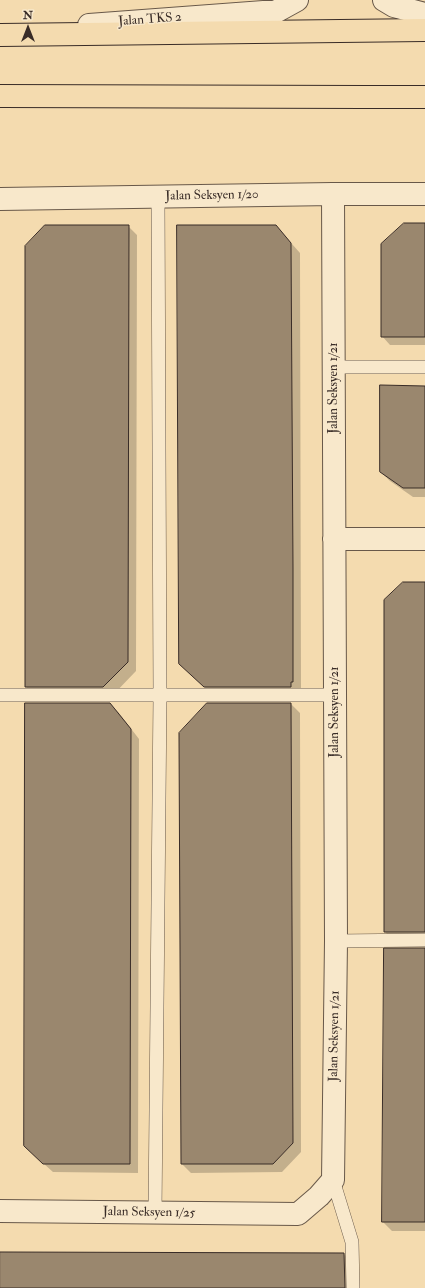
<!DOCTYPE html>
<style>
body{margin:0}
#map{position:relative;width:425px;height:1288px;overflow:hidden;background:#f4dbaf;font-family:"IM FELL Double Pica",serif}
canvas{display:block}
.north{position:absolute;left:8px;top:8px;width:40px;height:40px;-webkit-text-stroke:3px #f8e8cb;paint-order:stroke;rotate:0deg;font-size:11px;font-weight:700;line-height:16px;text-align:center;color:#392c27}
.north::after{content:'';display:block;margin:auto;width:14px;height:18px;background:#392c27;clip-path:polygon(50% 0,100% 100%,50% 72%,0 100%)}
</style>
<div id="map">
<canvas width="425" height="1288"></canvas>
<div class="north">N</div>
</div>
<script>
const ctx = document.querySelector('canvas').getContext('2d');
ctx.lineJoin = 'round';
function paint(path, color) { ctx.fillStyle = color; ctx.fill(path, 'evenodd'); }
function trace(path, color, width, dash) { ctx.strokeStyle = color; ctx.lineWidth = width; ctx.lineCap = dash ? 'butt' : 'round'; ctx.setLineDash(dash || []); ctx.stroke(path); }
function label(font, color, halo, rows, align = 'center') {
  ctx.font = font + ' "IM FELL Double Pica",serif'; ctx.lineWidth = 3; ctx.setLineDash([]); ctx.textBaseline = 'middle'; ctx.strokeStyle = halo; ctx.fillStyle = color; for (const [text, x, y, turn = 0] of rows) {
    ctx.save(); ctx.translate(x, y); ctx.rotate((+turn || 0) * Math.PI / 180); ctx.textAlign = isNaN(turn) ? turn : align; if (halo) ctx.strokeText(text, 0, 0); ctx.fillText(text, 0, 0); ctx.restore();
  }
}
paint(new Path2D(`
 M425 224V345H390L382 336Z
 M128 226 137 235 136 671 112 696H35L26 687Z
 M276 226 300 253 301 691 214 696 189 672Z
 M425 386V497H413L390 481 381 472Z
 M425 583V941H394L385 932Z
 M110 704 119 713 139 739 138 1173 53 1172 34 1155Z
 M291 704 300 713 301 1152 282 1172 191 1173 182 1164Z
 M425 949V1231H392L383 1222Z
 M0 1254H344L353 1263V1288H0Z`), '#0003');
const building = new Path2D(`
 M404 223H425V337H381V244Z
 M45 225H129L128 662 103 687H25V246Z
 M177 225H276L291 243 293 568V682H291V687H204L179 664Z
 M380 385 425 386V488H403L380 472Z
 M403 582H425V932H384V600Z
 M25 703H110L131 729 130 1164H43L24 1146Z
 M207 703H291L293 1143 273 1164H181L179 733Z
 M384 948H425V1222H382Z
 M0 1252 344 1253 345 1288H0Z`);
paint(building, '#9a876e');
trace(building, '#392c27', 1);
const service = new Path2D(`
 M334 367H425
 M0 695H335
 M336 941 425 940
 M333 1180 352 1242 353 1288
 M155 1213 160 696 158 197`);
const minor = new Path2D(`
 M384 0 394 6 425 14
 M89 25 277 11 297 0
 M0 199 333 194H425
 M334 539H425
 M0 1211 298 1214 319 1196 333 1180 336 941 333 194`);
const motorway = new Path2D(`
 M0 35 425 30
 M0 96 364 97H425`);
trace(service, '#685849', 14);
trace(minor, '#685849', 24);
trace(motorway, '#392c27', 24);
trace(service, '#f8e8cb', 13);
trace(minor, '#f8e8cb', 22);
trace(motorway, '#f4dbaf', 22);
label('13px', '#392c27', '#f8e8cb', [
 ["Jalan TKS 2",150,20,-4],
 ["Jalan Seksyen 1/20",212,196,-1],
 ["Jalan Seksyen 1/21",334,388,-90],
 ["Jalan Seksyen 1/21",335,712,-90],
 ["Jalan Seksyen 1/21",335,1036,-89],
 ["Jalan Seksyen 1/25",149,1213,1]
]);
</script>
